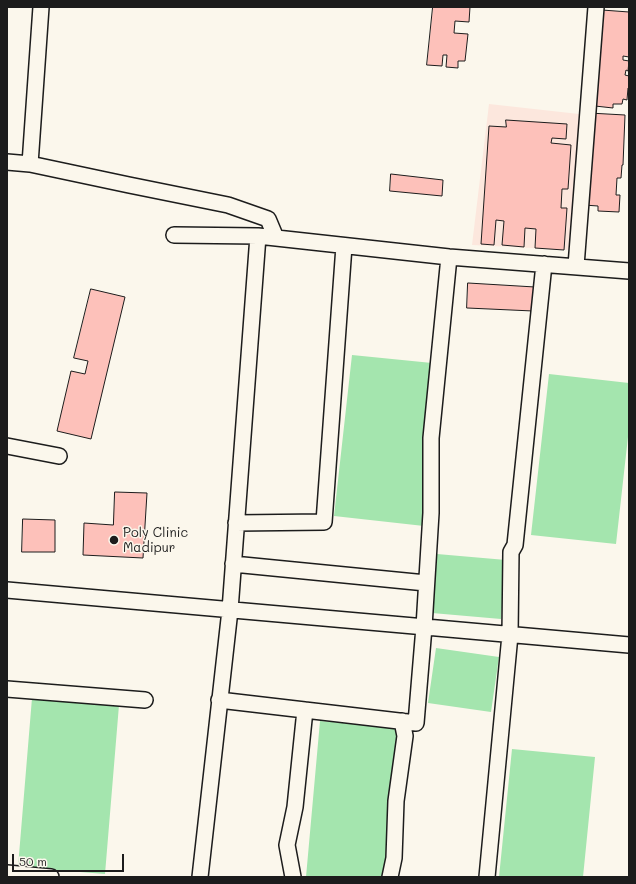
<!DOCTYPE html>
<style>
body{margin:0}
#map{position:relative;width:636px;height:884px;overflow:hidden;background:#fbf7ec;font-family:Mali,sans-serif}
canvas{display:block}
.frame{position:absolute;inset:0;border:8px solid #1c1c1c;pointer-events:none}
.scale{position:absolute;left:12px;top:854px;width:112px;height:18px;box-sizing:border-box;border:2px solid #1c1c1c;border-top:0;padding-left:5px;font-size:12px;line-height:14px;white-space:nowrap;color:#1c1c1c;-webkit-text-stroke:3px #fbf7ec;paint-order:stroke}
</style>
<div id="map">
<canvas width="636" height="884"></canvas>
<div class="frame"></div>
<div class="scale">50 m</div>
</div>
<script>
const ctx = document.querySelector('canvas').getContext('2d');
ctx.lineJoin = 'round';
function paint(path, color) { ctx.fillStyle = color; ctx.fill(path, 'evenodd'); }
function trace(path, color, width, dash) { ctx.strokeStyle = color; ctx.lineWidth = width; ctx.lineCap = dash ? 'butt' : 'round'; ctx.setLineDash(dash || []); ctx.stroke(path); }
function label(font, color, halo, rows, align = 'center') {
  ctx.font = font + ' Mali,sans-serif'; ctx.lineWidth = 3; ctx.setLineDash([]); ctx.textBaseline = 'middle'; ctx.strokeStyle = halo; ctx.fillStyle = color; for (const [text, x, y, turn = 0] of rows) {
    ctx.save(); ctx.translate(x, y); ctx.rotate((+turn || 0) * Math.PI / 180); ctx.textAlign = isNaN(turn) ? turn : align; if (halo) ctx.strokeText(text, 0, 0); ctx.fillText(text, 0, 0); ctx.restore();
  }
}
paint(new Path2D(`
 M489 104 579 114 572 250 472 245Z`), '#fce7dd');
paint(new Path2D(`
 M352 355 442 364 424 526 334 516Z
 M549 374 629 383V428L616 544 531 535Z
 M437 554 506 560 501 619 432 613Z
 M436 648 499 657 491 712 428 703Z
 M32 698 119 705 105 874 18 867Z
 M320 721 404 728 389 877H306Z
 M512 749 595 757 583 877H499Z`), '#a4e5ae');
const building = new Path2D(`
 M433 7H470L469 22 455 21 454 33 468 34 465 61H458V68L446 67 447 55H443L442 66 427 65Z
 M602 10 629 12V57L623 56V60L629 61 628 71 626 70 625 75 629 76V88H628L627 100 623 99 622 104H613V108L595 106Z
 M589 113 625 115 623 165H622L621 178H617L616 195H620L619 212 598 211V206L584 205Z
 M506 120 567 124 566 139 552 138 551 143 571 145 568 189H562L561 208H567L564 250 535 248 536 229 525 228 524 247 502 245 504 221 496 220 494 245 481 244 489 126 506 127Z
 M391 174 443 180 442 196 390 191Z
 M468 283 535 287 533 311 467 308Z
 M91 289 125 297 91 439 57 431 71 371 85 374 88 361 74 358Z
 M115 492 147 493 143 558 83 555 84 523 113 525Z
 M23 519 55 520V552H22Z`);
paint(building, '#fdc1ba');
trace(building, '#1c1c1c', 1);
const minor = new Path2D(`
 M7 162 30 164 129 185 228 205 268 219 276 238
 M30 164 41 7
 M174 235 258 236 449 257 629 271
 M576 266 596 7
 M7 446 59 456
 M236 523 324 522 344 246
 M233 564 426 583
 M7 590 629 645
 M7 689 145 700
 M219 700 416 723 424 627 431 513V438L449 257
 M7 873 51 877
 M200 877 230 610 258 236
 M293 877 287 845 295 807 305 710
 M390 877 394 858 396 801 405 736 402 721
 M487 877 510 635 511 552 515 545 544 264`);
trace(minor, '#1c1c1c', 18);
trace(minor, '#fbf7ec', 15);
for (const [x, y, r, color] of [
 [114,540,5,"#1c1c1c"]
]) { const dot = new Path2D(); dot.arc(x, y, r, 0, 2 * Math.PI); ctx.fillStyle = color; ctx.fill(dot); trace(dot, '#fbf7ec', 1.5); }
label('13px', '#1c1c1c', '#fbf7ec', [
 ["Poly Clinic",123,533],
 ["Madipur",123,548]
], 'left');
</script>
